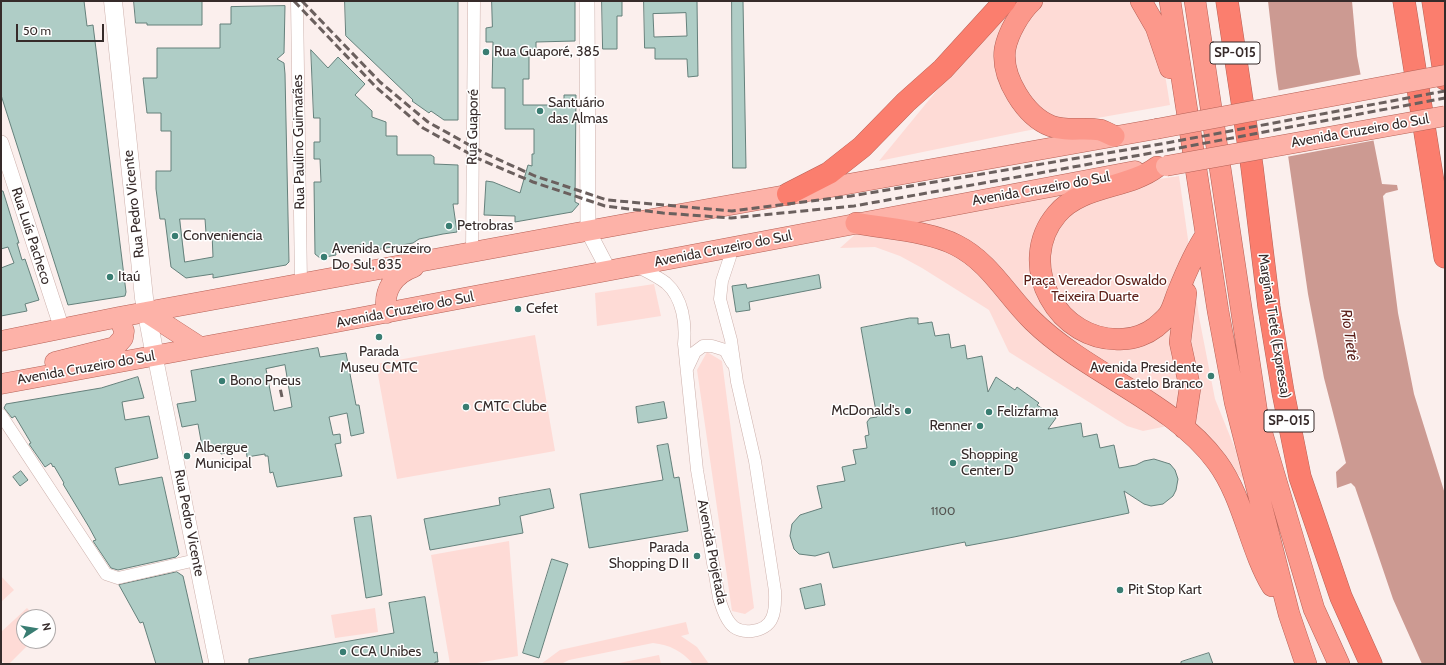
<!DOCTYPE html>
<meta charset="utf-8">
<style>
body{margin:0}
#map{position:relative;width:1446px;height:665px;overflow:hidden;background:#fbefed;font-family:Cabin,sans-serif}
canvas{display:block}
.frame{position:absolute;inset:0;border:2px solid #362b2a;pointer-events:none}
.north{position:absolute;left:16px;top:609px;width:40px;height:40px;box-sizing:border-box;background:#fff;border:1px solid #afaaaa;border-radius:50%;rotate:78deg;font-size:11px;font-weight:700;line-height:16px;text-align:center;color:#362b2a}
.north::after{content:'';display:block;margin:auto;width:14px;height:18px;background:#397d72;clip-path:polygon(50% 0,100% 100%,50% 72%,0 100%)}
.scale{position:absolute;left:16px;top:24px;width:88px;height:18px;box-sizing:border-box;border:2px solid #362b2a;border-top:0;padding-left:5px;font-size:12px;line-height:14px;white-space:nowrap;color:#362b2a;-webkit-text-stroke:3px #fff;paint-order:stroke}
</style>
<div id="map">
<canvas width="1446" height="665"></canvas>
<div class="frame"></div>
<div class="north">N</div>
<div class="scale">50 m</div>
</div>
<script>
const ctx = document.querySelector('canvas').getContext('2d');
ctx.lineJoin = 'round';
function paint(path, color) { ctx.fillStyle = color; ctx.fill(path, 'evenodd'); }
function trace(path, color, width, dash) { ctx.strokeStyle = color; ctx.lineWidth = width; ctx.lineCap = dash ? 'butt' : 'round'; ctx.setLineDash(dash || []); ctx.stroke(path); }
function label(font, color, halo, rows, align = 'center') {
  ctx.font = font + ' Cabin,sans-serif'; ctx.lineWidth = 3; ctx.setLineDash([]); ctx.textBaseline = 'middle'; ctx.strokeStyle = halo; ctx.fillStyle = color; for (const [text, x, y, turn = 0] of rows) {
    ctx.save(); ctx.translate(x, y); ctx.rotate((+turn || 0) * Math.PI / 180); ctx.textAlign = isNaN(turn) ? turn : align; if (halo) ctx.strokeText(text, 0, 0); ctx.fillText(text, 0, 0); ctx.restore();
  }
}
paint(new Path2D(`
 M1010 1H1153L1170 105 1025 131 879 161Z
 M1179 176 1199 317 1215 399 1236 451 1243 479 1236 473 1224 454 1192 421 1143 431 1127 426 1009 352 989 310 922 268 900 256 875 247 840 248 859 231 1060 194Z
 M654 284 661 316 597 326 595 293Z
 M535 335 555 451 397 479 376 364Z
 M707 352 722 361 754 608 745 614 732 611 697 370Z
 M509 541 518 656 471 664H450L431 555Z
 M1 576 14 590 1 602Z
 M27 608 35 617H24V641H32L9 664H5L1 660V632Z
 M375 608 378 632 335 638 331 615Z
 M686 622 689 634 681 636 697 647 709 664H693C682 651 670 645 653 643L569 660 561 664H541L560 650Z
 M659 655 661 664H614Z`), '#fedbd6');
paint(new Path2D(`
 M1268 1H1352L1357 56 1382 184 1397 185 1398 190 1386 193 1383 196 1398 313 1414 394 1445 494V664H1422L1393 599 1355 487 1351 483 1337 488 1336 472 1346 463 1324 378 1308 294 1276 72Z`), '#cc9a92');
paint(new Path2D(`
 M1363 74 1376 140 1286 157 1276 91Z`), '#fbefed');
const building = new Path2D(`
 M1 1H84L87 26 93 25 126 292 125 296 68 305 1 95Z
 M134 1H202V25H147V23H136Z
 M345 1H458V120H444L431 111 429 113 412 101 413 100 346 36Z
 M492 1H575V41L536 42V49H529V79H523V105H564V95H576L575 202 579 204 572 212 515 222V216L484 215 486 181 493 182 520 193 528 165 532 166V154H534V129H505V88H492L493 42H486V28L492 27Z
 M602 1H622V16H617V49H603Z
 M644 1H697L698 76 688 77 687 59H655V48H645ZM686 13 687 36 654 37 653 14Z
 M732 1H743L746 168H733Z
 M285 6 284 53 277 59 284 63 285 74 289 262 286 265 213 278V274L186 278 171 267 165 219H160L156 189V171H171V131H161V113H147L143 78H157V48H220V24H231V7ZM180 219H205L206 233H212L213 257 185 262Z
 M311 50 328 68 338 57 365 84 355 95 372 111V117L386 122V136H397V155H431L434 157V164L458 165V204H453L457 232 443 234 419 239 413 243 370 251 366 250 364 244 335 249 336 255 320 258 315 254 314 182H321L320 159H314V142H320V118H314Z
 M1 191H3L19 243H17L22 260 25 259 39 300 25 304 27 311 1 316V268L14 263 8 247 1 249Z
 M819 275 821 288 749 302 750 310 736 312 732 286 746 284 747 288Z
 M910 318H918V324L932 322 935 336 949 334 951 348 965 345 967 359 982 356 988 392 996 377 1015 390 1017 387 1039 403 1037 405 1056 418 1048 429 1081 423 1083 437 1097 434 1100 448 1114 445 1119 468 1136 465 1144 461 1154 459 1170 464 1175 470 1178 479 1176 490 1173 496 1163 504 1151 506 1144 504 1124 491 1129 513 1014 537 966 546 965 542 833 568 829 552 815 556 799 554 794 549 790 536 792 524 800 515 822 508 817 486 845 481 842 467 856 464 853 450 867 448 865 436 869 435 867 422 870 418 877 417 861 328Z
 M318 348 320 357 346 353 356 405H359L364 433 351 436 347 413 329 417 333 435 340 434 341 443 335 444 342 476 277 487 273 472 270 473 268 456H265V454L247 457 246 449 221 454 220 450 203 452 198 424 182 427 177 404 196 401 191 371ZM285 365 292 407 274 411 266 369Z
 M138 377 144 398 122 402 125 420 149 416 158 458 115 468 119 485 162 477 179 554 176 557 118 570 111 568 93 541 96 540 89 527 63 484 64 483 54 466 53 467 51 463 45 467 29 444 31 443 15 416 12 418 4 408 6 404 101 388Z
 M664 402 667 418 638 423 636 407Z
 M668 444 674 478 679 477 688 531 589 548 580 494 663 480 657 446Z
 M21 471 28 480 20 486 13 477Z
 M550 489 554 508 520 516 523 533 430 550 424 519 500 505 499 498Z
 M371 516 382 595 366 598 354 518Z
 M552 559 568 564 539 658 523 653Z
 M177 572 183 576 203 664H156L143 622 140 623 119 585Z
 M821 584 825 605 805 609 800 589Z
 M425 597 434 653 437 652 438 662H435V664H249V659L394 633 389 603Z
 M1209 653 1213 664H1181V662Z`);
paint(building, '#afcdc6');
trace(building, '#65807b', 1);
const minor = new Path2D(`
 M297 1 301 284
 M472 253 474 1
 M636 266C646 271 657 276 666 283 683 298 686 324 684 344L697 470 719 598C722 607 724 616 730 623 739 636 766 633 772 618 776 610 775 600 775 591L755 461 737 382 731 340 720 299 722 281 730 257 731 247
 M687 369 695 352 703 346H712L725 350 732 363
 M1 415 106 574 118 578 196 560`);
const tertiary = new Path2D(`
 M587 1 588 231 609 271
 M1 143 62 329
 M155 356 217 664`);
const secondary = new Path2D(`
 M113 1 144 298 155 356`);
const primary = new Path2D(`
 M146 312 200 347
 M387 313C382 291 394 274 414 267
 M1 341 119 317 652 219 1156 129
 M55 362 115 347 123 338 124 331 119 317
 M1 384 321 325 1135 171`);
const trunk = new Path2D(`
 M1032 1C1020 12 1008 33 1005 49 1001 77 1025 116 1051 126 1067 132 1083 127 1100 130 1104 131 1109 134 1114 136
 M1141 1 1156 27 1170 68
 M1170 1 1218 311 1235 402 1289 614 1306 664
 M1195 1 1258 420 1314 609 1339 664
 M1157 167C1128 189 1081 185 1057 214 1014 264 1058 344 1123 339 1134 339 1147 334 1156 327 1160 323 1166 319 1169 314 1173 308 1175 299 1178 292 1186 272 1194 253 1206 235
 M856 223C887 229 928 231 956 245 990 262 1007 296 1033 321 1087 374 1172 401 1217 462 1244 499 1249 547 1272 586
 M1184 428 1190 388 1180 342 1186 293`);
const motorway = new Path2D(`
 M1227 1 1252 167 1269 307 1283 392 1300 477 1341 597 1371 664
 M1404 1 1445 257
 M1433 1 1445 79
 M788 194 829 173 862 147 906 102 943 69 1005 1`);
trace(minor, '#cdb1ac', 13);
trace(tertiary, '#cdb1ac', 16);
trace(secondary, '#cdb1ac', 19);
trace(primary, '#b66156', 21);
trace(trunk, '#b66156', 22);
trace(motorway, '#b66156', 23);
trace(minor, '#fff', 12);
trace(tertiary, '#fff', 15);
trace(secondary, '#fff', 18);
trace(primary, '#fdb2a8', 20);
trace(trunk, '#fc988b', 21);
trace(motorway, '#fb7e6e', 22);
trace(new Path2D(`
 M294 1 376 87 423 128 479 159 533 182 605 206 663 213 731 218 854 206 1163 151 1445 98
 M302 1 380 82 428 122 482 152 535 176 607 200 732 211 851 196 1161 144 1445 91
 M278 378 282 397`), '#6b605e', 3, [8, 4]);
const primaryBridge = new Path2D(`
 M1156 129 1445 75
 M1166 166 1445 116`);
trace(primaryBridge, '#b66156', 21, []);
trace(primaryBridge, '#fdb2a8', 20);
for (const [x, y, r, color] of [
 [486,52,4,"#397d72"],
 [540,111,4,"#397d72"],
 [449,226,4,"#397d72"],
 [175,236,4,"#397d72"],
 [324,257,4,"#397d72"],
 [110,277,4,"#397d72"],
 [518,309,4,"#397d72"],
 [379,337,4,"#397d72"],
 [1211,376,4,"#397d72"],
 [222,381,4,"#397d72"],
 [466,407,4,"#397d72"],
 [908,411,4,"#397d72"],
 [989,412,4,"#397d72"],
 [980,426,4,"#397d72"],
 [187,456,4,"#397d72"],
 [953,463,4,"#397d72"],
 [697,556,4,"#397d72"],
 [1120,590,4,"#397d72"],
 [343,652,4,"#397d72"]
]) { const dot = new Path2D(); dot.arc(x, y, r, 0, 2 * Math.PI); ctx.fillStyle = color; ctx.fill(dot); trace(dot, '#fff', 1.5); }
label('12px', '#545451', null, [
 ["1100",943,511]
]);
for (const [x, y, w] of [
 [1235,53,50],
 [1289,421,50]
]) { const box = new Path2D(); box.roundRect(x - w / 2, y - 11, w, 22, 3); ctx.fillStyle = '#fff'; ctx.fill(box); trace(box, '#362b2a', 1); }
label('bold 13px', '#362b2a', null, [
 ["SP-015",1235,53],
 ["SP-015",1289,421]
]);
label('14px', '#362b2a', '#fff', [
 ["Rua Guaporé, 385",494,52],
 ["Santuário",548,103],
 ["das Almas",548,119],
 ["Petrobras",457,226],
 ["Conveniencia",183,236],
 ["Avenida Cruzeiro",332,249],
 ["Do Sul, 835",332,265],
 ["Itaú",118,277],
 ["Cefet",526,309],
 ["Parada",379,352,"center"],
 ["Museu CMTC",379,368,"center"],
 ["Avenida Presidente",1203,368,"right"],
 ["Castelo Branco",1203,384,"right"],
 ["Bono Pneus",230,381],
 ["CMTC Clube",474,407],
 ["McDonald's",900,411,"right"],
 ["Felizfarma",997,412],
 ["Renner",972,426,"right"],
 ["Albergue",195,448],
 ["Municipal",195,464],
 ["Shopping",961,455],
 ["Center D",961,471],
 ["Parada",689,548,"right"],
 ["Shopping D II",689,564,"right"],
 ["Pit Stop Kart",1128,590],
 ["CCA Unibes",351,652]
], 'left');
label('14px', '#362b2a', '#fff', [
 ["Rua Guaporé",473,127,-89],
 ["Avenida Cruzeiro do Sul",1360,131,-10],
 ["Rua Paulino Guimarães",299,142,-91],
 ["Avenida Cruzeiro do Sul",1041,189,-10],
 ["Rua Pedro Vicente",134,204,-96],
 ["Rua Luís Pacheco",31,236,72],
 ["Avenida Cruzeiro do Sul",723,249,-11],
 ["Avenida Cruzeiro do Sul",405,310,-11],
 ["Marginal Tietê (Expressa)",1274,326,81],
 ["Avenida Cruzeiro do Sul",86,368,-10],
 ["Rua Pedro Vicente",189,523,79],
 ["Avenida Projetada",712,552,79]
]);
label('14px', '#5b1e17', '#fff', [
 ["Praça Vereador Oswaldo",1095,281],
 ["Teixeira Duarte",1095,297]
]);
label('italic 15px', '#581b15', '#fff', [
 ["Rio Tietê",1349,335,82]
]);
</script>
